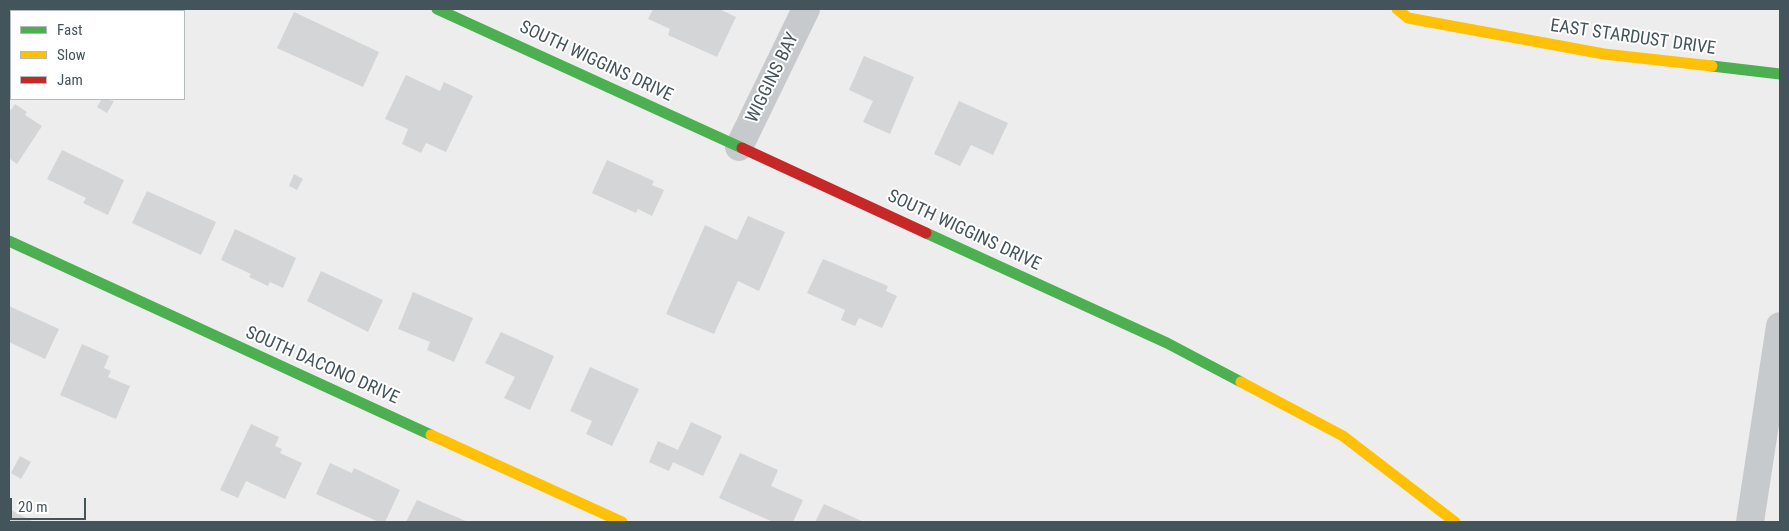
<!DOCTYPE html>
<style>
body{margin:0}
#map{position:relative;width:1789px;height:531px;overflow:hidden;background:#eeeded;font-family:"Roboto Condensed",sans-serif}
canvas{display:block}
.frame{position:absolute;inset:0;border:10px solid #43545b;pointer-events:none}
.legend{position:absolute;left:10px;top:10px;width:175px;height:90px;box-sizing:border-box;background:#fff;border:1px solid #b4bbbd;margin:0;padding:6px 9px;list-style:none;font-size:15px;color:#43545b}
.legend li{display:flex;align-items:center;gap:10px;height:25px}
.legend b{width:25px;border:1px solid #b4bbbd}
.scale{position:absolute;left:10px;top:498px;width:76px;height:22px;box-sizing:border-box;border:2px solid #43545b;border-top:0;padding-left:6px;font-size:15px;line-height:18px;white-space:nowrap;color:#43545b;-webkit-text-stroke:4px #fff;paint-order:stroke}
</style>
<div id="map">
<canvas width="1789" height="531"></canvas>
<div class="frame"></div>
<ul class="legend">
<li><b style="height:6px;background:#4caf50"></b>Fast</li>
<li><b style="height:6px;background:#ffc107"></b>Slow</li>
<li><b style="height:6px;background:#c62828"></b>Jam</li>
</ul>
<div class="scale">20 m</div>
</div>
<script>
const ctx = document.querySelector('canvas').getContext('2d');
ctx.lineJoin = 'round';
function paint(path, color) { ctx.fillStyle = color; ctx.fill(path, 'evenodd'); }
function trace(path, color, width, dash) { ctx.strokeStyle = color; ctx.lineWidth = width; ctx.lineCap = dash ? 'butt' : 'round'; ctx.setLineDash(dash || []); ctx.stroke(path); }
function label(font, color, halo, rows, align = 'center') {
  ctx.font = font + ' "Roboto Condensed",sans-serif'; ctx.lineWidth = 4; ctx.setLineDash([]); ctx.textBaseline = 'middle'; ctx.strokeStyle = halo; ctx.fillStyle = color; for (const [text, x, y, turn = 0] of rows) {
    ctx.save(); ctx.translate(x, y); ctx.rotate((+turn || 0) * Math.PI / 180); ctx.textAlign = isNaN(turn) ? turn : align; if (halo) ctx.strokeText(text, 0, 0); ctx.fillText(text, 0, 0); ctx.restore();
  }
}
paint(new Path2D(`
 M653 9H719L736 17 717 57 668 35 670 29 648 19Z
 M294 12 379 52 363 87 277 48Z
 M864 56 914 77 890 134 863 122 873 101 849 90Z
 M406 75 440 91 444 82 473 96 446 152 426 143 421 153 402 144 408 129 385 119Z
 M102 99 114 101 107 113 97 107Z
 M959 101 1008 123 993 155 971 145 960 166 934 154Z
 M15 104 27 112 25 115 42 126 17 164 9 158V109L11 110Z
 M62 150 124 180 108 215 83 203 86 198 47 179Z
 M607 160 654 181 652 185 664 190 652 216 638 209 636 213 592 193Z
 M294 174 303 179 297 190 289 186Z
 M147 191 216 222 201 255 132 223Z
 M748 216 785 232 759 291 738 281 714 334 666 314 705 225 737 240Z
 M235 229 296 258 283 288 270 282 268 286 249 277 251 274 221 260Z
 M823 259 888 286 886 291 897 296 882 328 859 318 855 326 841 320 845 310 807 293Z
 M321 271 383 300 368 332 307 301Z
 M413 292 473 318 454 362 427 350 430 342 398 329Z
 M9 306 59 329 45 359 9 342Z
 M501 332 554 356 530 410 504 398 515 377 485 363Z
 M82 344 109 356 104 368 111 371 108 377 130 386 116 419 60 395Z
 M590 367 639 389 612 446 586 434 592 421 570 411Z
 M691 422 722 436 703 476 673 462 669 471 649 462 658 441 678 450Z
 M251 424 279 437 275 446 282 449 280 453 302 463 285 499 246 481 238 498 220 490Z
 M740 453 778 470 771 486 803 500 793 522H773L719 498Z
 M20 456 31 462 21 479 11 473Z
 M330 463 352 473 354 468 400 490 385 522H379L316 494Z
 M417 500 468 522H406Z
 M824 504 864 522H815Z
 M9 509 34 522H9Z`), '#d4d5d6');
trace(new Path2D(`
 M739 147 806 9
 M1750 522 1780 326`), '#c6cacc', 28);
trace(new Path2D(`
 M437 9 742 148
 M1712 66 1780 74
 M926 233 1167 343 1241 382
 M9 241 431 435`), '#4caf50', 11);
trace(new Path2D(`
 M1397 9 1408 18 1604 54 1712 66
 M1241 382 1343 436 1455 522
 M431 435 622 522`), '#ffc107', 11);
trace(new Path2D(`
 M742 148 926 233`), '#c62828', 11);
label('18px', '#43545b', '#fff', [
 ["EAST STARDUST DRIVE",1633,38,8],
 ["SOUTH WIGGINS DRIVE",596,62,25],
 ["WIGGINS BAY",773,78,-64],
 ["SOUTH WIGGINS DRIVE",964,231,25],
 ["SOUTH DACONO DRIVE",322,366,24]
]);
</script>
